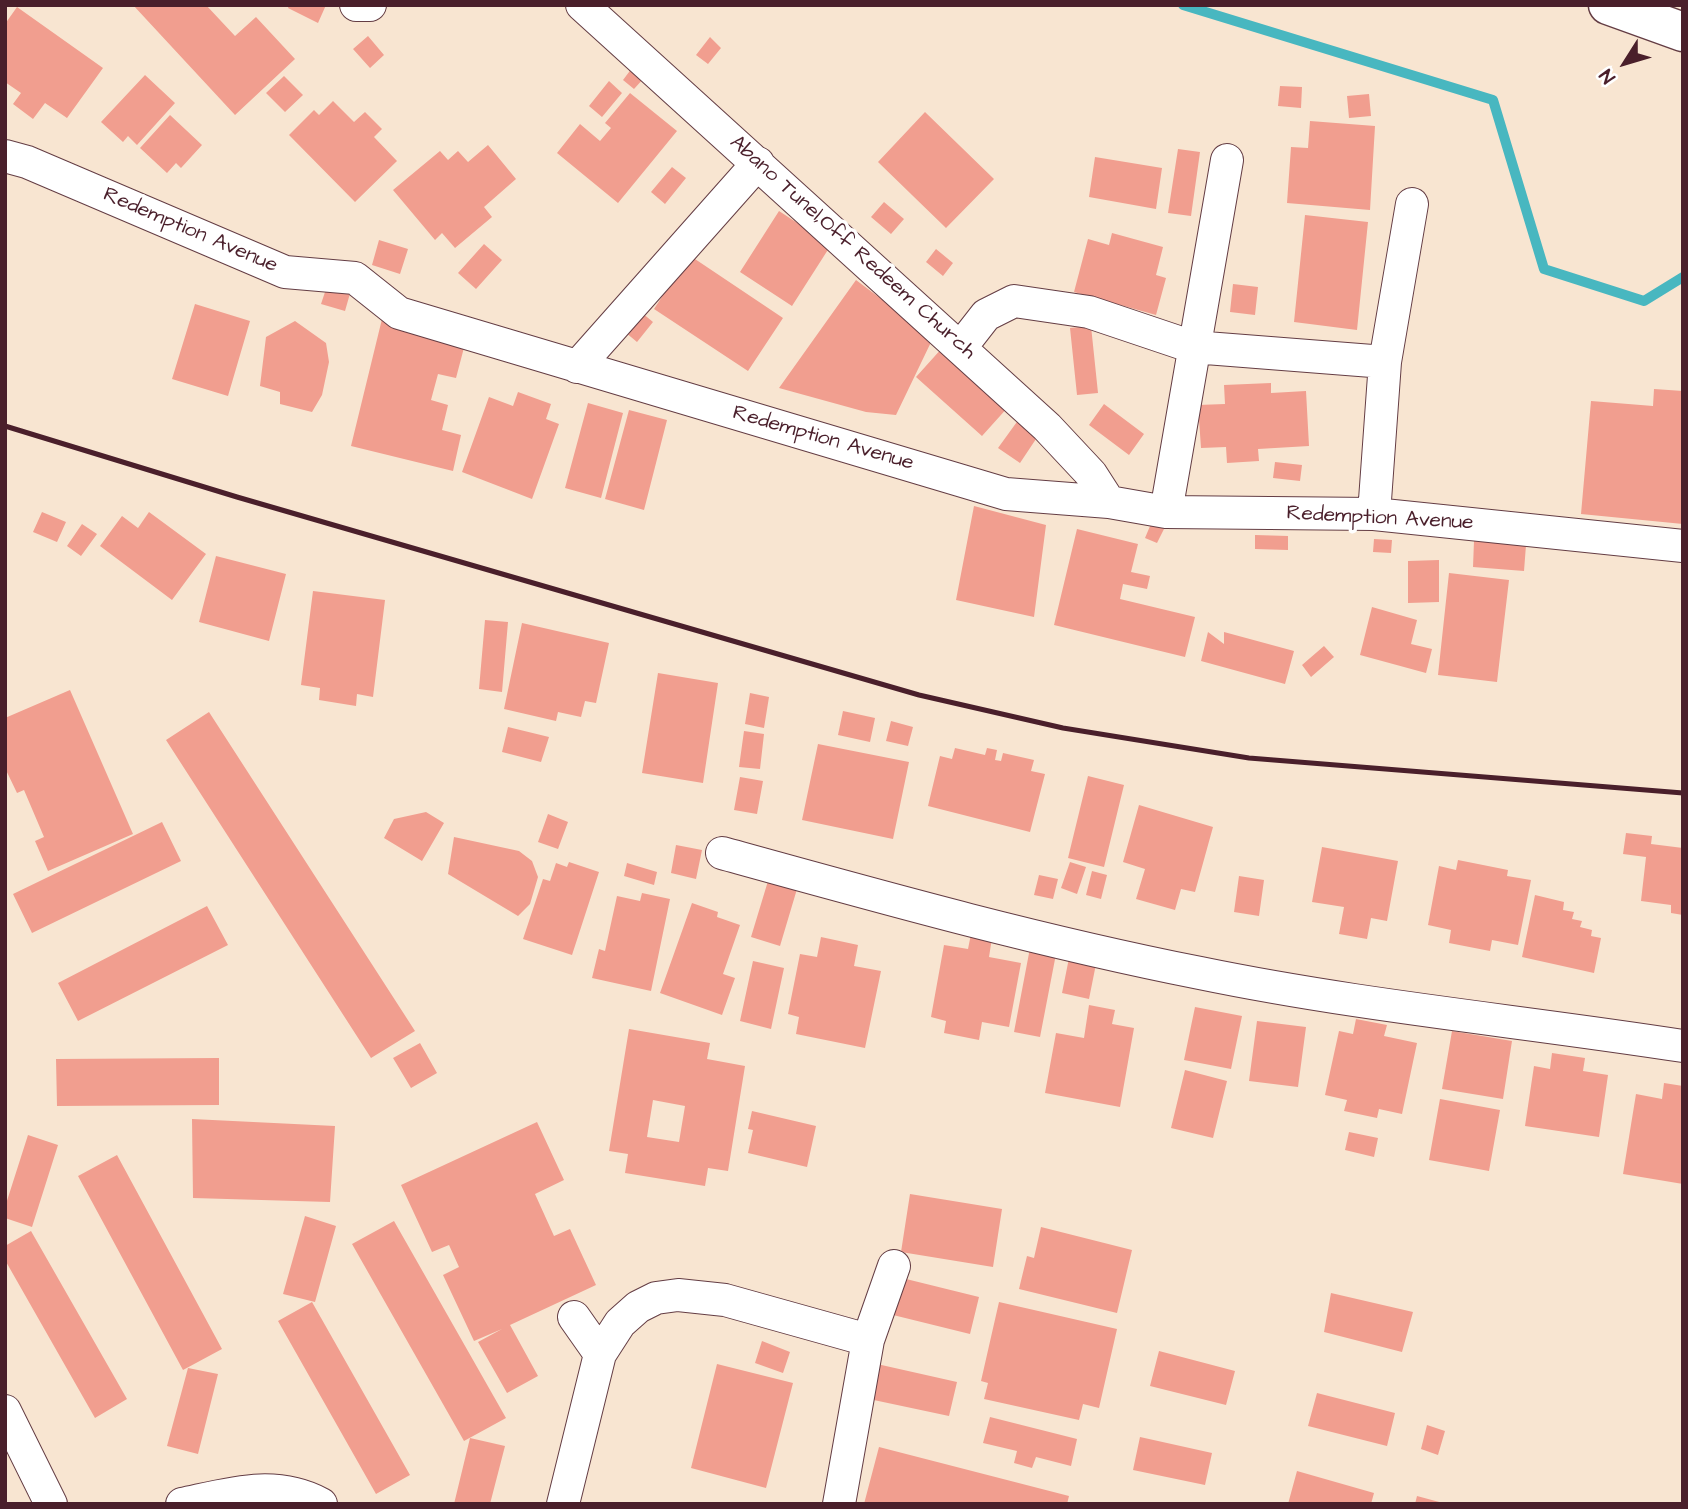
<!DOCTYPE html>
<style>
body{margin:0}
#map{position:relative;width:1688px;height:1509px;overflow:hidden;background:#f8e5d1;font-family:"Architects Daughter",sans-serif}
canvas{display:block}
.frame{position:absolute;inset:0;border:7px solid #4a1f2b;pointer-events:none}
.north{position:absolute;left:1590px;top:28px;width:70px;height:70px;-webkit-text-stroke:5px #fff;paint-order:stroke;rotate:233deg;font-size:19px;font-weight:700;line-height:28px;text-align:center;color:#4a1f2b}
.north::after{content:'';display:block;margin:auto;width:24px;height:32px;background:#4a1f2b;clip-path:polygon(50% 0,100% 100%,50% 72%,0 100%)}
</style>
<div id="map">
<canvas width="1688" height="1509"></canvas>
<div class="frame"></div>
<div class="north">N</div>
</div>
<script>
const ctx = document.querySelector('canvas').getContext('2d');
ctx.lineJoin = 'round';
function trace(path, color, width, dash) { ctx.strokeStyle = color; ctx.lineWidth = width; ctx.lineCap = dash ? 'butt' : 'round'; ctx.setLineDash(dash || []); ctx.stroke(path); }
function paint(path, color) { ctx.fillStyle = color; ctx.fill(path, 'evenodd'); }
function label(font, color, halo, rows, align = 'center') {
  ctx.font = font + ' "Architects Daughter",sans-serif'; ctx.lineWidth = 7; ctx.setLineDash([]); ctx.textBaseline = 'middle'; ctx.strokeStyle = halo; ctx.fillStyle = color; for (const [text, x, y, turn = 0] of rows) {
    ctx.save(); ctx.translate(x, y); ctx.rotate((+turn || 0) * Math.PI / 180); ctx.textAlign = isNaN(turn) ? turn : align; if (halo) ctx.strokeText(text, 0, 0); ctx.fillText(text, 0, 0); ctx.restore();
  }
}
trace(new Path2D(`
 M1183 5 1493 100 1544 269 1644 301 1683 277`), '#48b7c0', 10);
paint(new Path2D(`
 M133 5H206L235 36 256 17 295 59 235 115Z
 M289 5H326L318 23 288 8Z
 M17 7 103 68 67 118 45 103 33 119 13 104 21 93 5 82V24Z
 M368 36 384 55 370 68 353 49Z
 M710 37 721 48 708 64 696 55Z
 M632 68 644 78 634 89 623 80Z
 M145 75 175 103 137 145 128 136 123 142 101 122Z
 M284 76 303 95 285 112 266 93Z
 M609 81 622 93 602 117 589 106Z
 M1280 86 1302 87 1301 108 1278 106Z
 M630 93 677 131 618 203 557 153 580 124 600 141 611 128 605 123Z
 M1369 94 1371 116 1349 118 1347 96Z
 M333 101 354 122 365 112 382 129 374 137 397 161 355 202 289 135 314 110 319 115Z
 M925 112 994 179 946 228 878 162Z
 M170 115 202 145 181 168 176 163 167 173 140 148Z
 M1310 121 1375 126 1370 210 1287 203 1291 147 1308 148Z
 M488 145 516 179 484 207 492 217 455 248 442 233 435 240 393 190 440 151 448 160 458 151 468 162Z
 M1178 149 1200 152 1191 216 1168 213Z
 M1095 157 1162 168 1156 209 1089 197Z
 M672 167 686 178 665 204 651 192Z
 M884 202 904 219 891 234 871 217Z
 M779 211 831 245 792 306 740 272Z
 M1305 215 1368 222 1357 330 1294 322Z
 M1112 233 1163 247 1156 275 1166 278 1156 315 1074 292 1088 239 1109 245Z
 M379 240 408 249 400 274 372 265Z
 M484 244 502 260 476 289 458 273Z
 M936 249 953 263 943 276 926 262Z
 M689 255 783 318 748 371 654 309Z
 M856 280 933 338 896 415 866 412 779 388Z
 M328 283 351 290 345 311 321 304Z
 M1233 284 1258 287 1255 315 1230 312Z
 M195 304 250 321 228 396 172 379Z
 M636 308 653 322 637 342 619 327Z
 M382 319 466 340 456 378 438 374 431 400 448 405 442 430 461 435 453 471 351 446Z
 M295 321 326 343 329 362 322 395 312 412 280 404V392L260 386 266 337Z
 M1091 326 1098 393 1077 395 1070 328Z
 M943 347 1009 406 982 436 916 377Z
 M1271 383V393L1306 391 1309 446 1258 449 1259 461 1227 463 1226 447 1201 448 1198 405 1225 404 1224 385Z
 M1654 389 1683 391V524L1581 514 1591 401 1653 406Z
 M518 392 551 404 546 419 559 424 532 499 462 472 489 397 513 406Z
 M588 403 623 413 601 498 565 488Z
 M1104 404 1144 434 1129 455 1089 425Z
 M629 410 667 420 644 510 605 499Z
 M1019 419 1040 433 1020 463 998 448Z
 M1275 462 1302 465 1300 481 1273 478Z
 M974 506 1046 525 1034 617 956 600Z
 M42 512 66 522 57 542 33 532Z
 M149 512 206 554 172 600 100 546 122 516 138 528Z
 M1153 519 1166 525 1157 543 1145 538Z
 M82 524 97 534 81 556 67 546Z
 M1077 529 1138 544 1131 572 1150 576 1147 589 1123 584 1120 599 1195 617 1185 657 1054 625Z
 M1255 535 1288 536V550L1255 549Z
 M1374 539 1392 540 1391 553 1373 552Z
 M1474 541 1526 545 1524 571 1473 567Z
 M216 556 286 574 269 641 199 622Z
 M1439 560V602L1408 603V561Z
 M1449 573 1509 580 1497 682 1438 675Z
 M313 591 385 600 373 697 357 694 356 706 319 700 320 688 301 685Z
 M1372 607 1417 620 1411 644 1432 649 1426 673 1360 655Z
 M485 620 508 622 502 692 479 689Z
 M522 623 609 643 596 703 585 701 581 717 558 712 556 721 504 709Z
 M1208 632 1224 644V632L1294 651 1285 684 1201 661Z
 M1324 646 1334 657 1311 677 1302 665Z
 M658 673 718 683 703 783 642 773Z
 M70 690 133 834 48 871 35 841 44 837 24 790 17 793 5 768V718Z
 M750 693 769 697 764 728 745 724Z
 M843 711 875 718 870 742 838 735Z
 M209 712 415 1031 371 1058 166 740Z
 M891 721 913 727 908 746 886 741Z
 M508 727 549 737 541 762 502 752Z
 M744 731 764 734 760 769 739 767Z
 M818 744 909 762 893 839 802 820Z
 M955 748 985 755 987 748 997 750 995 760 1001 761 1003 753 1034 760 1031 771 1045 774 1030 832 928 806 940 756 952 759Z
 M1088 776 1124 785 1104 867 1068 858Z
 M740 777 763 781 757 814 734 810Z
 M1139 805 1213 827 1195 892 1181 889 1175 910 1136 899 1145 869 1123 862Z
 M426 812 444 823 422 861 384 838 394 819Z
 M548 814 568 822 558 849 538 842Z
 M162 822 181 861 32 933 13 894Z
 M1626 833 1652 836 1651 844 1683 848V915L1671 913V905L1641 901 1646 857 1623 854Z
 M454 837 519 851 532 861 538 877 530 904 518 916 448 874Z
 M676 845 702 850 696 879 671 873Z
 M1322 847 1398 861 1387 921 1371 918 1367 939 1339 934 1344 907 1312 902Z
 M1458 860 1508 870 1507 876 1531 880 1518 945 1492 940 1490 951 1449 943 1451 930 1428 925 1439 866 1456 870Z
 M569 862 599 872 572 955 523 939 543 879 550 881 556 863 567 867Z
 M1070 862 1086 867 1077 894 1061 888Z
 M627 863 657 872 654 885 624 876Z
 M1092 871 1107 875 1101 899 1086 895Z
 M1039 875 1058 879 1053 899 1034 895Z
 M1239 876 1264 880 1259 916 1234 912Z
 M768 881 797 889 780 946 751 937Z
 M642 893 670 899 651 991 592 978 599 949 605 951 617 896 640 901Z
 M1535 895 1564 902 1563 910 1574 912 1572 919 1582 921 1580 927 1592 930 1591 936 1601 938 1594 973 1522 957Z
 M692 903 718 912 717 917 740 925 723 974 735 978 722 1015 660 993Z
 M207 906 228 945 78 1021 58 983Z
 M971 934 992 938 989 957 1021 963 1009 1027 982 1022 979 1040 944 1033 946 1021 931 1017 944 945 968 949Z
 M821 937 858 945 854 966 881 971 865 1048 796 1034 799 1017 788 1014 800 954 817 957Z
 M1030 948 1056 954 1040 1037 1014 1032Z
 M1070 953 1097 959 1089 999 1062 993Z
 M753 961 784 968 771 1029 740 1021Z
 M1089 1005 1115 1010 1112 1024 1134 1028 1120 1107 1045 1093 1056 1033 1084 1038Z
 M1195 1007 1242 1016 1231 1069 1184 1060Z
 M1356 1019 1387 1025 1384 1036 1417 1043 1402 1114 1379 1109 1377 1118 1344 1111 1347 1100 1325 1095 1339 1031 1353 1034Z
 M1257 1021 1306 1027 1298 1087 1249 1081Z
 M629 1029 710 1043 707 1059 745 1066 728 1171 708 1168 705 1186 625 1173 628 1154 609 1151ZM653 1100 685 1106 679 1142 647 1137Z
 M1452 1031 1512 1041 1503 1099 1442 1089Z
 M420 1043 437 1073 411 1088 393 1058Z
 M1552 1053 1585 1058 1583 1071 1608 1075 1599 1137 1525 1126 1534 1066 1550 1069Z
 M219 1058V1105L57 1106 56 1059Z
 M1185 1070 1227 1081 1213 1138 1171 1128Z
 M1664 1083 1683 1086V1184L1623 1174 1636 1094 1662 1099Z
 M1440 1099 1500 1110 1489 1171 1429 1160Z
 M752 1111 816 1126 807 1167 748 1153 753 1130 748 1129Z
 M192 1119 335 1126 330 1202 193 1198Z
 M537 1122 564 1180 535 1194 554 1236 570 1229 596 1285 510 1325 538 1376 507 1393 478 1342 502 1329 474 1341 443 1275 459 1267 449 1245 432 1252 401 1185Z
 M1349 1132 1378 1138 1374 1157 1345 1150Z
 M28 1135 58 1145 32 1227 5 1218V1207Z
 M117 1155 222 1349 183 1370 78 1176Z
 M910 1194 1002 1209 993 1267 901 1252Z
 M305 1216 336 1226 315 1302 283 1294Z
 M394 1221 506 1418 464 1441 352 1244Z
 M1041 1227 1132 1250 1117 1313 1019 1289 1027 1256 1034 1258Z
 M31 1231 127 1399 95 1418 5 1260V1246Z
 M898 1277 979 1297 970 1334 889 1314Z
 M1331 1293 1413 1312 1402 1352 1324 1332Z
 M312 1302 410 1475 376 1494 278 1321Z
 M999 1302 1117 1329 1099 1408 1083 1404 1079 1420 984 1399 988 1383 981 1381Z
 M762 1341 790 1352 783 1373 755 1363Z
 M1159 1351 1235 1371 1226 1405 1150 1386Z
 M717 1364 793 1383 766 1488 691 1468Z
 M877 1364 957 1382 949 1416 869 1399Z
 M188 1368 218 1374 198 1454 167 1446Z
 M1317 1393 1395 1413 1387 1446 1308 1426Z
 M990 1417 1077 1439 1071 1466 1036 1457 1032 1468 1014 1463 1017 1451 983 1443Z
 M1427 1425 1445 1431 1438 1455 1421 1449Z
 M1140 1437 1212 1453 1205 1485 1133 1470Z
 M470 1438 505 1446 490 1504H454Z
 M879 1447 1069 1496 1067 1504H864Z
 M1297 1471 1374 1493 1371 1504H1288Z
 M1417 1496 1443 1503V1504H1415Z`), '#f19e8f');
const minor = new Path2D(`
 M356 5H370
 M582 5 1047 427 1091 474 1109 502
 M5 156 27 162 285 272 355 278 399 313 1006 494 1109 502 1166 512 1374 514 1683 546
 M961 347 986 315 1014 301 1089 312 1193 347 1385 362
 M577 367 758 163
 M1166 512 1227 160
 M1374 514 1385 362 1412 204
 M722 853C881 897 1038 941 1200 973 1360 1006 1522 1021 1683 1046
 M574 1317 600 1354
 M5 1411 51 1504
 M182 1504C229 1494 275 1479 321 1504
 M563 1504 600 1354 620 1323 638 1307 656 1298 678 1295 725 1300 868 1340
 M839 1504 868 1340 894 1266`);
const secondary = new Path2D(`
 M1608 5 1683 32`);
trace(minor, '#643d44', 34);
trace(secondary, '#643d44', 41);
trace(minor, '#fff', 32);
trace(secondary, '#fff', 38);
trace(new Path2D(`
 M5 426 237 497 919 695 1063 728 1249 758 1683 793`), '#4a1f2b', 5);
label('21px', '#4a1f2b', '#fff', [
 ["Redemption Avenue",190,231,23],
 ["Abano Tunel,Off Redeem Church",852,248,42],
 ["Redemption Avenue",823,439,16],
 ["Redemption Avenue",1380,519,3]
]);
</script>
